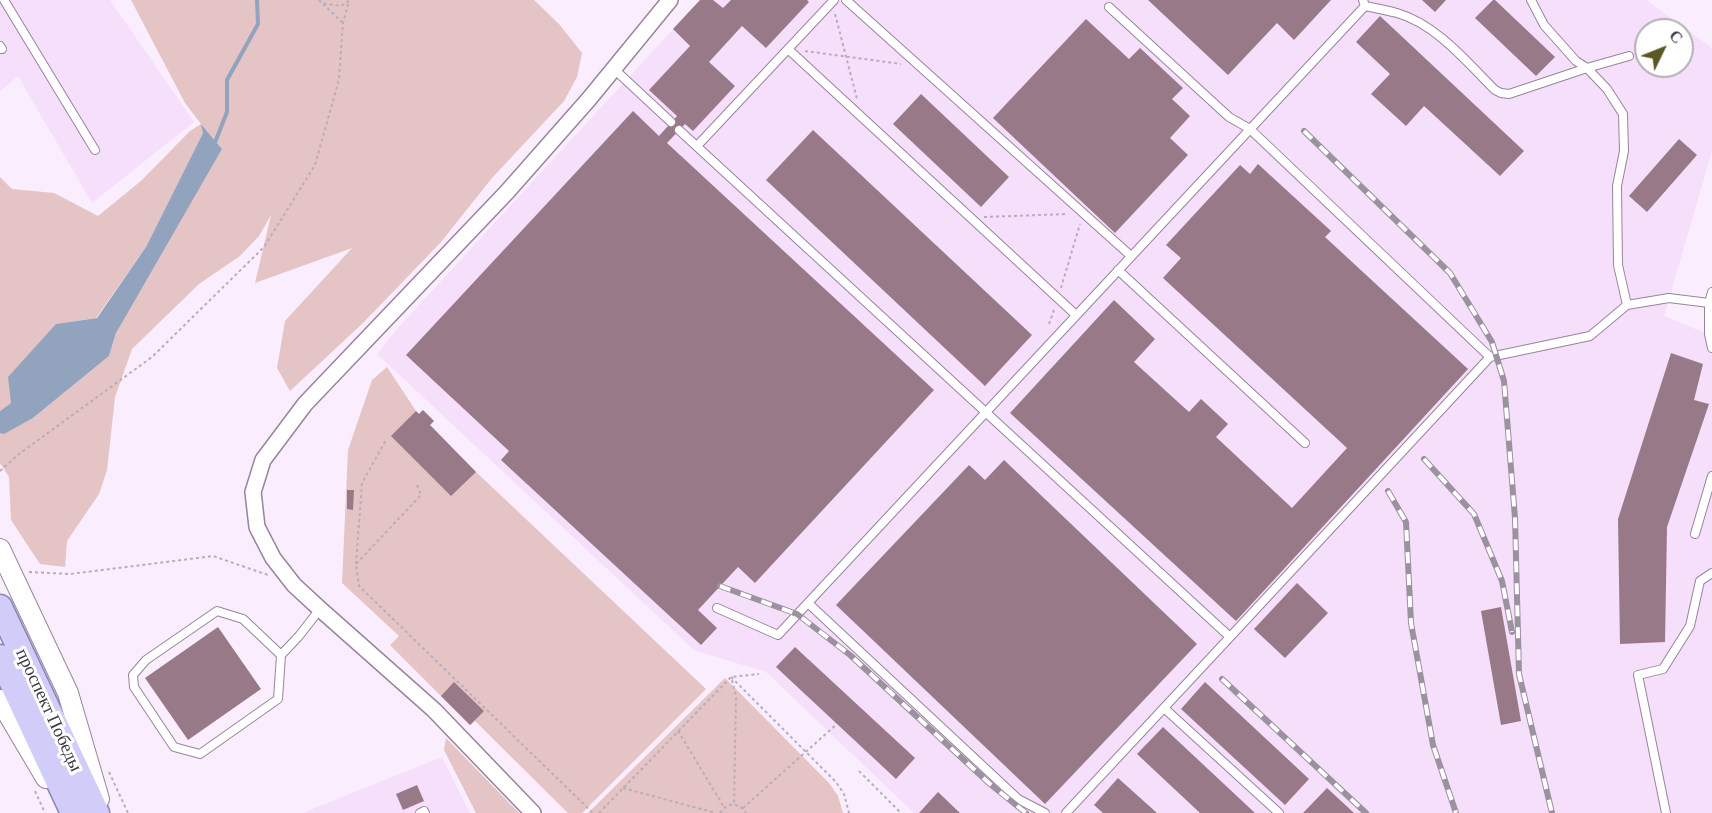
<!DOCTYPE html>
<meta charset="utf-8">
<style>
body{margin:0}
#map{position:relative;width:1712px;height:813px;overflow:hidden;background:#faedfe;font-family:"Crimson Pro",serif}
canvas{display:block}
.north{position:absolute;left:1634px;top:18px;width:60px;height:60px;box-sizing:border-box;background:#fff;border:2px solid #b3b0b5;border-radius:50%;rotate:47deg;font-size:16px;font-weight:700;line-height:24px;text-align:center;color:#423945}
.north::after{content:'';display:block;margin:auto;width:21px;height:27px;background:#5a5926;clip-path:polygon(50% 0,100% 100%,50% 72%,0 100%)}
</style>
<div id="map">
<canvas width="1712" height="813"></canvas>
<div class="north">С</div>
</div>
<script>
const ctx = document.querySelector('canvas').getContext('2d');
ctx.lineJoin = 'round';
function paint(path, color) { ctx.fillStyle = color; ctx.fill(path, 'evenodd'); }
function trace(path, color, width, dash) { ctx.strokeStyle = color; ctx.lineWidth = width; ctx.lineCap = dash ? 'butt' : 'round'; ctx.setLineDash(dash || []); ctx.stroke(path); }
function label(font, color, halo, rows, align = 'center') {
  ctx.font = font + ' "Crimson Pro",serif'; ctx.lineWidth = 6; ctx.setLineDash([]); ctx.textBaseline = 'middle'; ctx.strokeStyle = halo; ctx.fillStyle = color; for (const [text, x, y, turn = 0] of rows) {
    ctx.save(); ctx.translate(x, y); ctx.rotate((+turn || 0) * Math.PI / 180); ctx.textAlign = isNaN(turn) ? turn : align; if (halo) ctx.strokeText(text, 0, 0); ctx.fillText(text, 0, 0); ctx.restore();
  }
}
paint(new Path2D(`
 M0 0H110L194 122 92 203 18 76 0 91Z
 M700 0H1646L1712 48V151L1664 316 1712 336V813H914L766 672 694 650 377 354 397 329ZM1646 30H1682V66H1646Z
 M442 757 470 813H303Z`), '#f5dffb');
paint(new Path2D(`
 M131 0H534L559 24 582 53 577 77 564 101 492 178 441 242 364 322 290 391 277 368 285 321 352 248 255 283 271 215 259 236 240 256 199 284 132 349 115 397 107 470 99 494 67 541 65 567 40 564 11 520 9 477 0 463V433H4L33 418 109 356 116 333 126 312 222 149 202 125 203 133 146 247 96 318 56 324 11 403 0 411V177L12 189 54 193 98 216 141 181 190 131 201 124 185 103Z
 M387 367 416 411 419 414 423 410 434 421 430 425 476 472 706 689 582 813H568L475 721 470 725 390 645 399 636 342 583 348 450 372 380Z
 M725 678 829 783 838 796 843 813H588Z
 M446 738 519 813H476L444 750Z`), '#e4c4c4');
paint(new Path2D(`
 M201 124 222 149 116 333 109 356 33 418 4 434 0 433V411L11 403 8 377 56 324 97 318 146 247 203 133Z`), '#92a3bd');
trace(new Path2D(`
 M214 145 227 112V80L258 24 257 0`), '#92a3bd', 4);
paint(new Path2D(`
 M700 0H713L723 8 731 0H807L809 2 766 48 742 26 709 62 735 86 693 131 685 124 667 143 934 390 755 583 738 567 698 610 717 628 701 645 501 460 509 451 406 355 633 111 659 136 677 116 649 90 690 46 673 29Z
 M1148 0H1331L1294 40 1277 23 1228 75Z
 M1422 0H1446L1435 12Z
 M1493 0H1495L1555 57 1536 76 1475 18Z
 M1380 16 1524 151 1500 176 1424 106 1406 126 1371 94 1390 74 1356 42Z
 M1086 19 1129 59 1140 48 1183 88 1172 99 1190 116 1170 138 1188 155 1115 233 993 118Z
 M921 94 1009 177 981 207 893 124Z
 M813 130 1032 335 985 386 766 180Z
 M1679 139 1697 155 1647 212 1629 196Z
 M1258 164 1331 231 1325 237 1468 369 1236 621 1010 413 1114 300 1155 339 1134 362 1189 412 1201 399 1228 424 1216 437 1292 508 1347 448 1163 278 1181 258 1166 245 1240 165 1250 174Z
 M1671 353 1703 364 1694 400 1709 404 1667 527 1665 642 1620 644 1618 519Z
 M423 410 434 421 430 425 476 472 451 496 391 436 416 411 419 414Z
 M1004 460 1197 644 1045 804 836 605 969 465 985 480Z
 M347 490H354L353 510 347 509Z
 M1297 583 1328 613 1285 658 1254 629Z
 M1501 607 1521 721 1501 725 1481 611Z
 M218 627 261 689 188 740 145 678Z
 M795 647 915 758 896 779 776 667Z
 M454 682 484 711 470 725 441 696Z
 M1205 682 1309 779 1285 805 1181 709Z
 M1163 727 1255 813H1200L1137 754Z
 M1118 778 1157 813H1103L1094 805Z
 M417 785 424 801 403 810 396 794Z
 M1327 788 1354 813H1303Z
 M938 792 960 813H919Z`), '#987988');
const service = new Path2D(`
 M4 0 95 150
 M846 0 1131 256
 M1531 0 1544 25 1576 61 1587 68 1607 89 1623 114 1624 151 1617 186 1618 265 1627 305
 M1365 6C1375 8 1386 10 1397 13 1436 24 1467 62 1495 90L1501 93 1509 94 1587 68 1629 56
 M1109 7 1229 117 1250 129 1490 357 1230 637
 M0 46 2 49H0
 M788 49 1076 315
 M614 69 671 122
 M679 130 1230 637 1066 813
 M697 146 834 0
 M1118 270 1305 443
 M1709 303V334L1712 348
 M1490 357 1590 336 1627 305 1669 298 1709 303 1712 292
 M1695 534 1712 476
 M808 603 1018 799 1045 813
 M717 608 778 635 1365 6 1363 0
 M281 655 243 619 217 611 146 660 133 675 134 687 174 747 200 754 278 699 281 655 299 636 320 609
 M1164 708 1279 813
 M420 813 424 811 425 813
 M1666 813 1638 675 1663 669 1690 626 1700 581 1712 573`);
const minor = new Path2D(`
 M533 813 434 710 320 609 294 585 273 558 257 527 253 492 263 460 305 404 507 192 589 99 670 0`);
const tertiary = new Path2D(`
 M0 549 68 693 99 799
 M0 700 46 778`);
const primary = new Path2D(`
 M0 607 97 813
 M0 657 73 813`);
trace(service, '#98849e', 10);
trace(minor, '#98849e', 18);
trace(tertiary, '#98849e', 22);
trace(primary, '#8b83b7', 27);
trace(new Path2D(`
 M319 0 322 3 341 6 350 0
 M323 4 343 23
 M835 14 857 99
 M805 51 901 64
 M984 217 1068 214
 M1061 288 1080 224
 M1049 324 1055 307
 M0 471 19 454 152 357 264 247 315 165 339 79 343 23 349 1
 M417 485 421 495 356 564 359 586 593 813
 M356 564 362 483 386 440
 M29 572 70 574 213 556 268 575
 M731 677 836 782 844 794 849 813
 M732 680 736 697 734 804
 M678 731 724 807
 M859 771 901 813
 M109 772 128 813
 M623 788 716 813
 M35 791 45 813
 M743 808 837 724
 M599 813 731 677 759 674
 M720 813C727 802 739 802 746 813`), '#b8adbc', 2, [3, 3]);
trace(service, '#fff', 8);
trace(minor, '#fff', 15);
trace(tertiary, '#fff', 20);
trace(primary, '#d1cdf8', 24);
const rail = new Path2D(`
 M1304 131 1450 273 1492 342 1504 381 1515 518 1519 674 1552 813
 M1424 459 1474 514 1502 581 1512 632
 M1388 491 1406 522 1411 623 1433 745 1456 813
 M720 586 797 614 850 655 990 784 1026 813
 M1222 679 1366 813`);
trace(rail, '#9c919f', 6);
trace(rail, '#fff', 4, [11]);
label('18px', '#423945', '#fff', [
 ["проспект Победы",49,710,65]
]);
</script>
